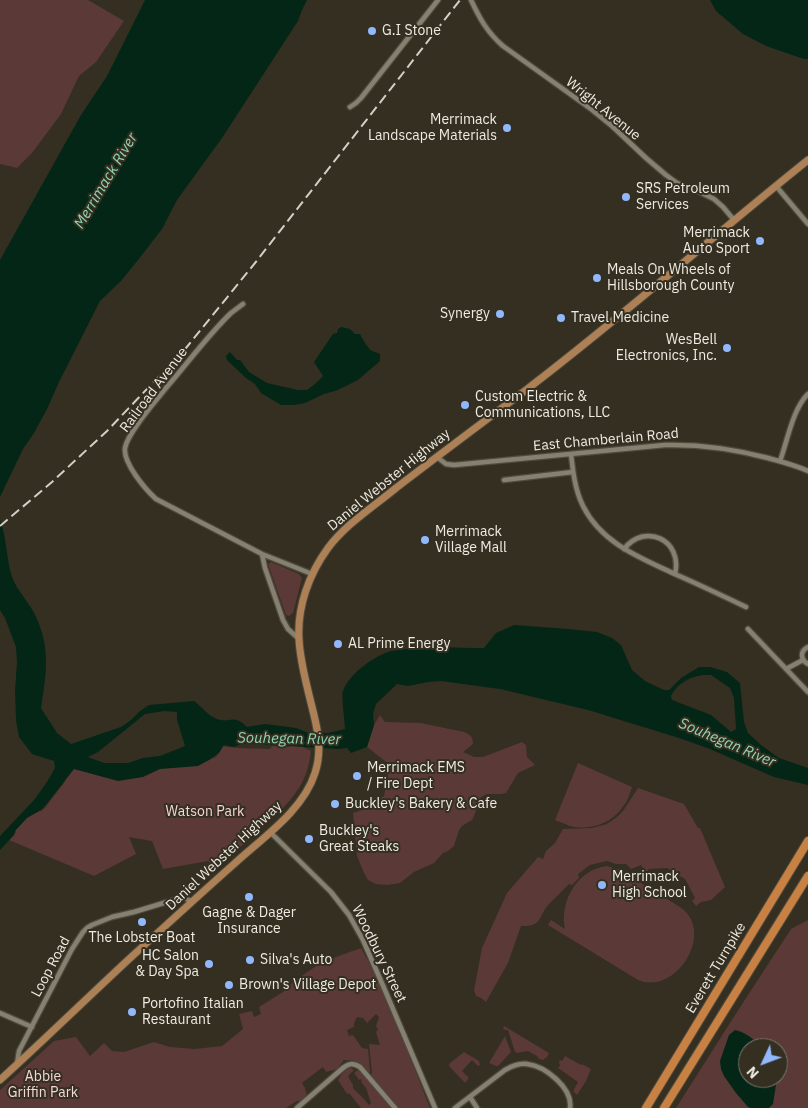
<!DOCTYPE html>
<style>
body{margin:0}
#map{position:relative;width:808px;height:1108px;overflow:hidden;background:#342f21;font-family:"IBM Plex Sans",sans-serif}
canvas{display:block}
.north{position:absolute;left:738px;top:1038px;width:50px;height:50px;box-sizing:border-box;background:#342f21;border:1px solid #7e7a6e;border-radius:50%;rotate:227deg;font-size:14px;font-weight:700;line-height:20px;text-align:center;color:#eeebe2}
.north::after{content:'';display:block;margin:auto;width:18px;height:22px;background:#91b8fd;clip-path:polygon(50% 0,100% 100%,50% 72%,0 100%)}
</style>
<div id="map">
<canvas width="808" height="1108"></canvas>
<div class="north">N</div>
</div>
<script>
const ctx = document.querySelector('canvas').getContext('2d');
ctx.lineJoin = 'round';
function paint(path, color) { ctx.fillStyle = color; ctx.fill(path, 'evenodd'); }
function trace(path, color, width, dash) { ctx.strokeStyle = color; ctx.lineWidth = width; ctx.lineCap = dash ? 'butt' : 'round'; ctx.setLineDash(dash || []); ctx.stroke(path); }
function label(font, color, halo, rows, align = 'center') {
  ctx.font = font + ' "IBM Plex Sans",sans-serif'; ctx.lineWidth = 4; ctx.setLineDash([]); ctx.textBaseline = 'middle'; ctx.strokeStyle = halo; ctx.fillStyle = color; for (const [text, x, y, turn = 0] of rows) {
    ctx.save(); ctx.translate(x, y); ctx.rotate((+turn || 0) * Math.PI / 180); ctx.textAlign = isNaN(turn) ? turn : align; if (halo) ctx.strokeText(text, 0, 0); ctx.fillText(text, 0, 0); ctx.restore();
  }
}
paint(new Path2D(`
 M0 0H88L124 21 96 62 79 76 61 114 32 153 17 168 0 164Z
 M271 562 299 574 302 578 293 613 289 616 286 615 268 564Z
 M380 715 385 722 421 723 464 732C471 735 473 737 473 744L463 752 474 757H483L522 742 526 745 527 757 535 765 518 773 506 793 501 794H487L481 797 474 816 472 820 462 826 459 830 454 846 448 851 443 853 434 863 414 872 400 883 387 885 376 884 368 880 364 873 357 856 353 813 365 809 384 796 390 765 367 747 374 725Z
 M291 744 303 747 311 751C308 776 300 790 283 808L216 869 208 861 163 869 152 841 129 837 136 854 94 876 9 840 12 837 16 832 15 829 30 813 41 811 44 809 64 783 71 769 161 765 206 761 216 757 222 746C238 749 254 748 270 749L272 746 289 747Z
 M578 763 632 787C630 794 627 802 622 808 611 824 588 831 570 826 565 824 560 822 555 820Z
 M638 788 684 804 698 828H700L725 887 711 900 701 902 696 906 692 901 695 898 685 879 667 868 649 869 646 872 641 865 631 869 626 864H616L607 861 590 865 578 874 579 878 572 885 569 884C563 890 556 897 549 904 538 916 543 927 521 926L508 963 486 1002 481 998 476 996 474 990 482 948 507 893 538 857 543 859 546 851 555 843 563 829 592 828 607 824 617 817 623 811Z
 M607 866 620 870 680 907C716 931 677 996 638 980L548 925 551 920 565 929C559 901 578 869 607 866Z
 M808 920V1108H676L735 1015 791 929ZM748 1048H778V1078H748Z
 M361 948 383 989 430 1108H395L369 1077 372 1073 369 1044 380 1045 376 1032 378 1030 376 1026 379 1017 376 1014 367 1023 363 1018 357 1017 354 1023V1027L347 1030 349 1036 353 1035 362 1048 368 1049 370 1071 369 1074 355 1061 344 1060 337 1069 326 1072 323 1067 302 1083 305 1088 307 1096 301 1102 297 1101 286 1108H0V1090L54 1041 76 1037 90 1056 104 1043 112 1051 124 1052 154 1042 170 1047 195 1049 222 1046 243 1029 239 1014 252 1011 254 1017 261 1014 259 1007 283 992 293 982 322 962Z
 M504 1026 549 1053 547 1057 543 1060 539 1059 537 1056 528 1051 517 1053 515 1052 508 1030H505L503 1028Z
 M505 1036 511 1052 498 1066H496L489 1063Z
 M464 1052 479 1061 480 1065 478 1066 472 1060 462 1071 469 1078 465 1083 449 1066 450 1063Z
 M565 1056 581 1065 582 1064 591 1069 586 1081 577 1095 573 1091 578 1082 558 1068V1067L560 1066 559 1062 560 1060 562 1061Z
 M349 1067 354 1070 348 1076 353 1085V1088L364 1099 369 1105 371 1103 366 1088 361 1082 362 1081 361 1079 359 1080 354 1073 359 1069 391 1108H361L349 1093 347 1094 338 1080 341 1075Z`), '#5a3936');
paint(new Path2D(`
 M145 0H307L302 10 298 21 222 138 177 200 162 229 138 260 121 281 100 301 59 382 47 409 34 433 23 449 0 497V260L81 115 107 76Z
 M710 0H808V59H804L766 46 743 34 716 11Z
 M341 327 350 329 355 334H360C362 338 368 349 372 351 375 352 378 353 380 354V361L358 380 338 390 324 394 305 403 294 405H281L261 393 255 384 246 378 227 360 226 356 230 352 237 360H240L249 372 267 383 298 390H307L315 384 323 376 314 362 333 334 337 333 338 329Z
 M0 520C7 538 6 558 12 577 17 591 30 603 36 617 51 649 46 675 41 708L57 733 71 744 121 727 131 720 140 711 149 705 194 701C201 706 208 716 217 719 230 724 233 713 247 727L265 724 296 728 311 734 328 733 345 729C345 721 341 697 343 691 348 675 376 654 392 651 422 645 454 648 484 648L496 633 514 625 568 629 597 632 612 638 621 645 632 670 645 681 664 690H669L681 678 699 667H710L727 672 740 683 744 722 748 733 761 745 779 758 808 768V785L774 777 710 749 679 738 588 710 500 689 441 681 428 682 408 686 397 684 376 704 373 714 374 725 367 747 351 753 347 748 338 749 256 744H241L234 747 224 745 219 753 209 760 198 766 160 769 143 777 118 781 74 769 45 806 41 810 27 818 15 831 14 835 0 850V836L34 800 47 782 55 768 54 761 32 754 19 737 16 720 15 691 17 662 16 647 5 618 0 610ZM703 675H711L730 688 734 698 736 729 731 732 711 715 672 700 671 696C677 683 690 677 703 675ZM164 711 177 712V720L185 746 160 756 143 758 128 763H104L88 757 98 752 145 714Z
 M735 1030C747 1033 754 1039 762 1048H748V1078H777L773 1104 769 1108H751L748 1107 736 1093 724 1076 721 1069 720 1061 729 1035Z`), '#042617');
const street = new Path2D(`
 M471 0C480 19 487 32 503 46L591 109 612 126 646 158 666 175 677 183 702 193 714 199 723 207 734 220
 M350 107 356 103 361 98 438 0
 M776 186 808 224
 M243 304C239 307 235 310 231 313 208 335 187 364 166 388 156 401 128 432 125 448 123 463 145 489 156 499L262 554 265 568 283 620 288 629 298 638
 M571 454C573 472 575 490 583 506 602 544 641 558 677 575 700 585 723 596 746 607
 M437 457 446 464 454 465 665 445C700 444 734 449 768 458 782 462 795 465 808 471
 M780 461C787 442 793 408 808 394
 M504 480 573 472
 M624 549C645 522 683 540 675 574
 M262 554 312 574
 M748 629 808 692
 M808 647C800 651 800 659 808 664
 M786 669 803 660
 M270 832 331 892 349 915 363 940 384 988 435 1108
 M0 1013 32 1027
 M17 1064 19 1051 72 949 83 932 87 928 92 925 112 917 134 912 180 898H185L192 902
 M470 1097 477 1108
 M297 1108 343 1068C349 1063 353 1063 360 1067L395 1108
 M455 1108 505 1070C512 1066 519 1063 527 1064 545 1066 573 1088 570 1108`);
const primary = new Path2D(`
 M0 1080C43 1041 85 1000 128 960 163 928 198 896 234 864 262 838 303 811 315 773 323 749 317 726 311 703 306 682 300 661 299 639 297 607 309 574 328 548 346 524 373 507 396 488 439 455 482 423 526 390 622 317 713 236 808 160`);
const highway = new Path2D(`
 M646 1108 808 841
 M664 1108 808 876`);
trace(street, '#4e4a3d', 7);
trace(primary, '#4e4a3d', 9);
trace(highway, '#4e4a3d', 10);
trace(street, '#85806f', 4.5);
trace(primary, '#ad8155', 7);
trace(highway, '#c88143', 8);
trace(new Path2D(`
 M0 526 52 482 107 431 186 348 255 263 460 0`), '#d2cfc5', 2, [10, 5]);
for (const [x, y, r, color] of [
 [372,31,5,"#91b8fd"],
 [507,128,5,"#91b8fd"],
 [626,197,5,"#91b8fd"],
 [760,241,5,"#91b8fd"],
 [597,278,5,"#91b8fd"],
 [500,314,5,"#91b8fd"],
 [561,318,5,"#91b8fd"],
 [727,348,5,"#91b8fd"],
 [465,405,5,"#91b8fd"],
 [425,540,5,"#91b8fd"],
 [338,644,5,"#91b8fd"],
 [357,776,5,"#91b8fd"],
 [335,804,5,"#91b8fd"],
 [309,839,5,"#91b8fd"],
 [602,885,5,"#91b8fd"],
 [249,897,5,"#91b8fd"],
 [142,922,5,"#91b8fd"],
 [250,960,5,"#91b8fd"],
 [209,964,5,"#91b8fd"],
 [229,985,5,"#91b8fd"],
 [132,1012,5,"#91b8fd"]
]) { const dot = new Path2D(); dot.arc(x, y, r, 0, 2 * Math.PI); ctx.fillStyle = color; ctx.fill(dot); trace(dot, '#342f21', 2); }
label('14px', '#eeebe2', '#342f21', [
 ["G.I Stone",382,31],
 ["Merrimack",497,120,"right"],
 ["Landscape Materials",497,136,"right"],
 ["SRS Petroleum",636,189],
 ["Services",636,205],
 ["Merrimack",750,233,"right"],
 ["Auto Sport",750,249,"right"],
 ["Meals On Wheels of",607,270],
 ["Hillsborough County",607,286],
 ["Synergy",490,314,"right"],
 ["Travel Medicine",571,318],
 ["WesBell",717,340,"right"],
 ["Electronics, Inc.",717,356,"right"],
 ["Custom Electric &",475,397],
 ["Communications, LLC",475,413],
 ["Merrimack",435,532],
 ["Village Mall",435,548],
 ["AL Prime Energy",348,644],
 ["Merrimack EMS",367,768],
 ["/ Fire Dept",367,784],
 ["Buckley's Bakery & Cafe",345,804],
 ["Buckley's",319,831],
 ["Great Steaks",319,847],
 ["Merrimack",612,877],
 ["High School",612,893],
 ["Gagne & Dager",249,913,"center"],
 ["Insurance",249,929,"center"],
 ["The Lobster Boat",142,938,"center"],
 ["HC Salon",199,956,"right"],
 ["& Day Spa",199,972,"right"],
 ["Silva's Auto",260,960],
 ["Brown's Village Depot",239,985],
 ["Portofino Italian",142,1004],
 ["Restaurant",142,1020]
], 'left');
label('14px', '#eeebe2', '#342f21', [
 ["Wright Avenue",603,109,39],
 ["Railroad Avenue",154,390,-53],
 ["East Chamberlain Road",606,440,-5],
 ["Daniel Webster Highway",389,480,-39],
 ["Daniel Webster Highway",224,856,-43],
 ["Woodbury Street",379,954,64],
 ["Loop Road",51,967,-62],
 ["Everett Turnpike",716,968,-59]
]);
label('14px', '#f7d7d3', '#342f21', [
 ["Watson Park",205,812],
 ["Abbie",43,1077],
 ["Griffin Park",43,1093]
]);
label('italic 15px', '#8ed7b2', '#342f21', [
 ["Merrimack River",106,181,-59],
 ["Souhegan River",289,739,1],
 ["Souhegan River",727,743,23]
]);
</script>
